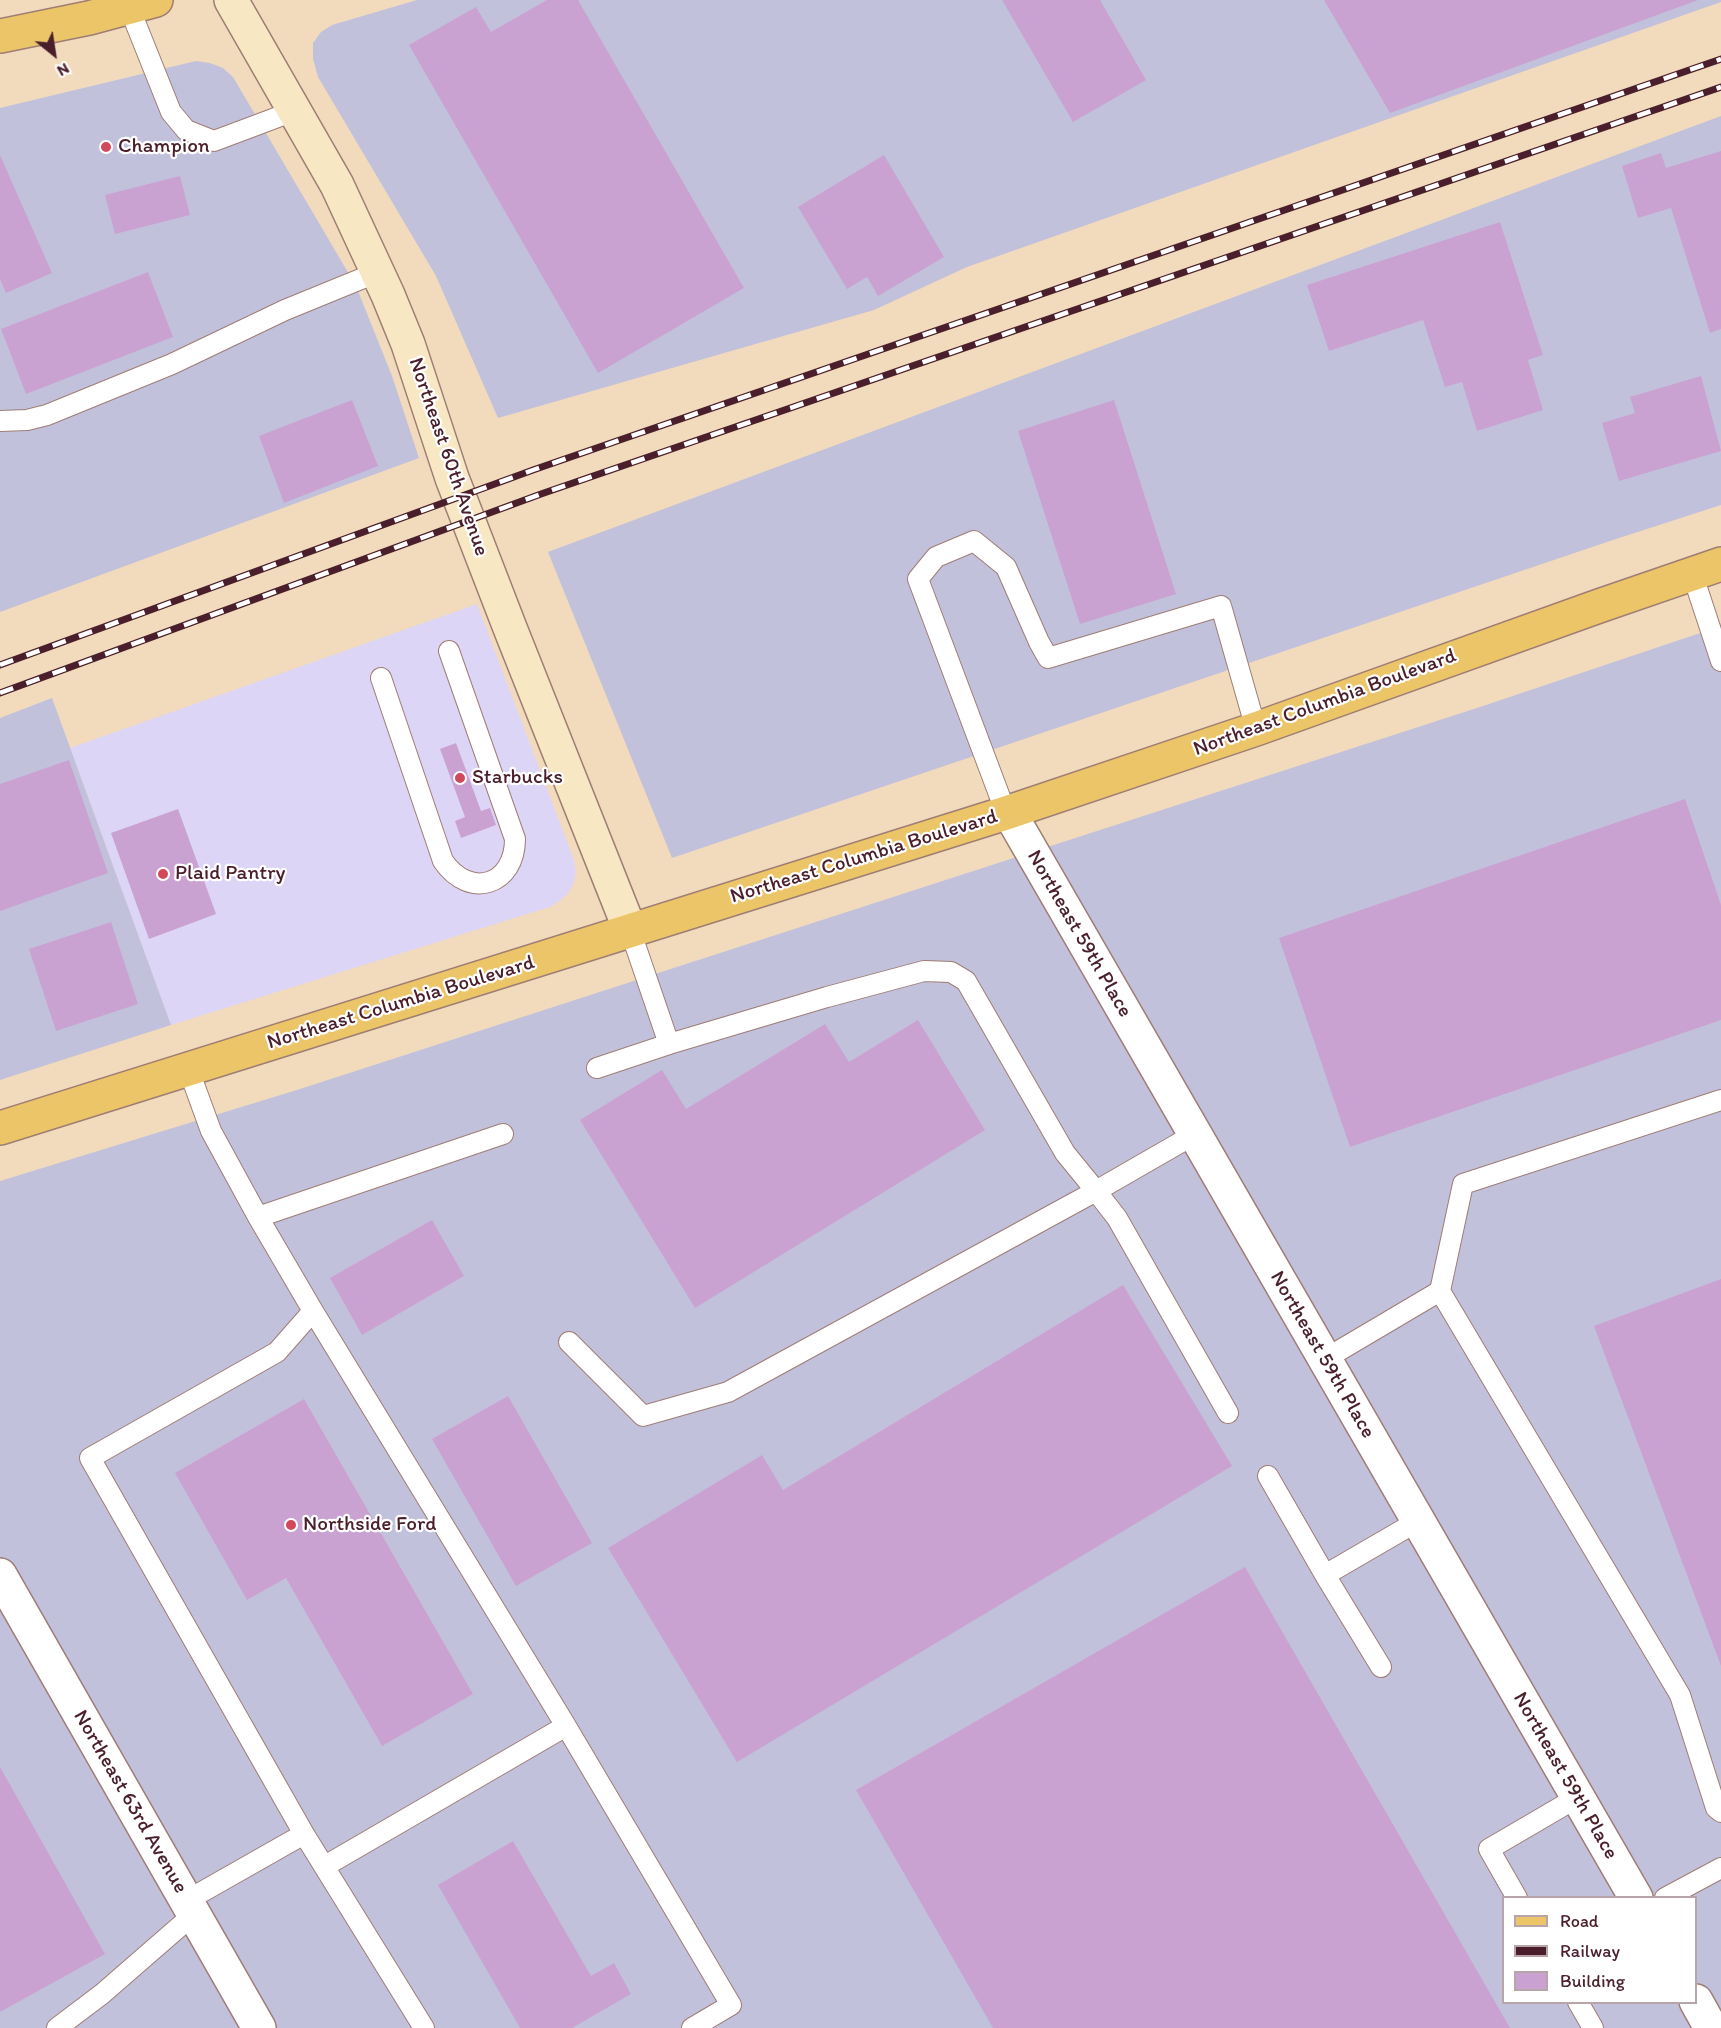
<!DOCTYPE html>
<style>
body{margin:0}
#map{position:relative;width:1721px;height:2028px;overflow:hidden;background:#f1dbbc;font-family:Itim,sans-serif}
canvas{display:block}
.legend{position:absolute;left:1502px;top:1896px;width:195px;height:108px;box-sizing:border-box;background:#fff;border:2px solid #b7a5aa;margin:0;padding:8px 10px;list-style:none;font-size:18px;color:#4a1f2b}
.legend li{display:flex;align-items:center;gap:12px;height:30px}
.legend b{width:30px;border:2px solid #b7a5aa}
.north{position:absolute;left:24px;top:24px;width:60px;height:60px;-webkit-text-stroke:4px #fff;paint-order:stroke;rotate:150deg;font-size:16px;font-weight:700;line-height:24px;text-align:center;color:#4a1f2b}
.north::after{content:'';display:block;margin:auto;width:21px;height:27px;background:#4a1f2b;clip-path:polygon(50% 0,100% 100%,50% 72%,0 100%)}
</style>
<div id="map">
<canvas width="1721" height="2028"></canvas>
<ul class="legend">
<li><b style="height:8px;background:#ecc569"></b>Road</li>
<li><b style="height:8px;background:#4a1f2b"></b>Railway</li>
<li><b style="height:16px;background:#caa2d2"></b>Building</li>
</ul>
<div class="north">N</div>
</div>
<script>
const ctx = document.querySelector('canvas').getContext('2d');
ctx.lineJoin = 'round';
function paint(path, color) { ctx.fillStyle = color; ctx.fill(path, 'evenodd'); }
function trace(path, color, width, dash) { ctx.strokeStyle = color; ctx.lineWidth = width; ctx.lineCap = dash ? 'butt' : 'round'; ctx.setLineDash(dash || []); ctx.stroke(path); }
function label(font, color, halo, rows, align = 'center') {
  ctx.font = font + ' Itim,sans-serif'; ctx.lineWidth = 4.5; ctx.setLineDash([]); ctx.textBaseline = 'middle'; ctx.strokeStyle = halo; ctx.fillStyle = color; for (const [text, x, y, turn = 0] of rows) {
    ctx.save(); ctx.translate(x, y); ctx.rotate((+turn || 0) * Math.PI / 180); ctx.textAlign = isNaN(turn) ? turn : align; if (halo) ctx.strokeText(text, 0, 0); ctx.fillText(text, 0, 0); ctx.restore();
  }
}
paint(new Path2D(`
 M477 604 574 860 576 872 574 883 568 893 560 901 550 907 171 1025 70 748Z`), '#ddd5f6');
paint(new Path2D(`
 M417 0H1721V2L967 267 874 310 498 418 436 276 318 77 313 59V43L321 32 332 25Z
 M196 61 210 63 223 68 233 77 356 286 392 376 419 458 0 612V108Z
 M1721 116V505L1616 539 672 858 548 552Z
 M1721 626V2028H0V1181L300 1089 1480 707ZM1504 1898H1696V2002H1504Z
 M52 698 171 1025 0 1080V718Z`), '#c2c1dc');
paint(new Path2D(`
 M547 0H578L744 288 598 373 409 45 476 7 491 32Z
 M1002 0H1100L1146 80 1073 122Z
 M1324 0H1698L1390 113Z
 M1721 151V329L1710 333 1671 208 1638 218 1622 166 1661 153 1666 168Z
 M0 155 52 273 6 293 0 279Z
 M884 155 944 257 878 296 867 277 847 289 798 207Z
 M180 176 190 215 115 234 105 195Z
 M1500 222 1543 355 1528 360 1543 410 1477 431 1462 382 1445 387 1423 320 1329 351 1307 285Z
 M148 272 173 337 26 394 1 329Z
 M1701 376 1721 451 1619 481 1602 423 1635 413 1630 397Z
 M352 400 378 466 284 503 259 436Z
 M1114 400 1176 594 1080 624 1018 431Z
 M456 743 481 811 490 808 496 825 461 838 455 821 465 817 440 749Z
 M69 760 108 873 0 911V784Z
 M1685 799 1721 905V1020L1350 1147 1279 938Z
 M178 809 216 914 149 939 111 833Z
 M111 922 138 1004 56 1031 29 949Z
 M918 1020 985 1130 695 1308 580 1120 662 1070 686 1109 825 1024 849 1062Z
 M432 1220 464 1276 362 1335 330 1278Z
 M1721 1279V1666L1594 1326Z
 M1123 1285 1232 1466 737 1762 608 1548 762 1455 783 1490Z
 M508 1396 592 1543 516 1586 432 1439Z
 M304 1399 473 1694 382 1746 286 1578 247 1600 175 1473Z
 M1245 1567 1510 2028H993L856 1790Z
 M0 1767 105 1954 0 2012Z
 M513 1841 591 1976 614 1963 631 1994 572 2028H520L438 1885Z`), '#caa2d2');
const lane = new Path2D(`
 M129 7 171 112 186 130 214 141 294 111
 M0 421 27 420 47 415 172 364 285 310 378 272
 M1692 573 1721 661
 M381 678 443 861C470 900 515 885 515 839L449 651
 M1006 813 918 579 936 557 974 541 1006 567 1039 642 1048 658 1221 606 1256 729
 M630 930 669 1044
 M188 1068 211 1131 258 1217 313 1311 566 1726
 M597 1068 669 1044 827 997 924 971 951 972 966 981 1065 1153 1096 1191 1195 1134
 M258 1217 503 1134
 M1440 1291 1680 1695 1716 1808 1721 1812
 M569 1342 643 1416 728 1392 1096 1191 1117 1218 1228 1413
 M1325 1359 1440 1291 1463 1184 1721 1100
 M1268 1476 1325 1575
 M1381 1667 1325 1575 1418 1521
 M304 1834 424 2028
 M325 1866 566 1726 731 2005 692 2028
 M1517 1898 1489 1849 1578 1797
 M1665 1898 1721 1868
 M186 1901 304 1834 90 1458 277 1352 313 1311
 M1578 2002 1593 2028
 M57 2028 102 1994 194 1914`);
const street = new Path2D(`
 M1009 812 1636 1898
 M0 1575 259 2028
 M1696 2001 1711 2028`);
const secondary = new Path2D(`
 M231 0 337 185 388 295 408 344 452 478 510 628 630 930`);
const primary = new Path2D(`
 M0 36 89 18 156 0
 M0 1128 1006 813 1256 729 1599 606 1721 564`);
trace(lane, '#9e7d74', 22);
trace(street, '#9e7d74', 36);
trace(secondary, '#9e7d74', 36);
trace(primary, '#9e7d74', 36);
trace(lane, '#fff', 20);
trace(street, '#fff', 33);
trace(secondary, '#f7e8c3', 33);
trace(primary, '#ecc569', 33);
const rail = new Path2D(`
 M0 665 533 470 1721 59
 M0 693 541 494 1721 87`);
trace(rail, '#4a1f2b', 7);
trace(rail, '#fff', 4.5, [14]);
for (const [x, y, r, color] of [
 [106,147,6,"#d1495b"],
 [460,778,6,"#d1495b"],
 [163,874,6,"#d1495b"],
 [291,1525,6,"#d1495b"]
]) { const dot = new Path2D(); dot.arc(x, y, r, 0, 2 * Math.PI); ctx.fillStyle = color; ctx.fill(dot); trace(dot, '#fff', 2); }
label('21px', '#4a1f2b', '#fff', [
 ["Champion",118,147],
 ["Starbucks",472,778],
 ["Plaid Pantry",175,874],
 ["Northside Ford",303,1525]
], 'left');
label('21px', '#4a1f2b', '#fff', [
 ["Northeast 60th Avenue",448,457,71],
 ["Northeast Columbia Boulevard",1325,703,-20],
 ["Northeast Columbia Boulevard",864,857,-17],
 ["Northeast 59th Place",1079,934,60],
 ["Northeast Columbia Boulevard",401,1003,-17],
 ["Northeast 59th Place",1322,1355,60],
 ["Northeast 59th Place",1565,1776,60],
 ["Northeast 63rd Avenue",130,1802,60]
]);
</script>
